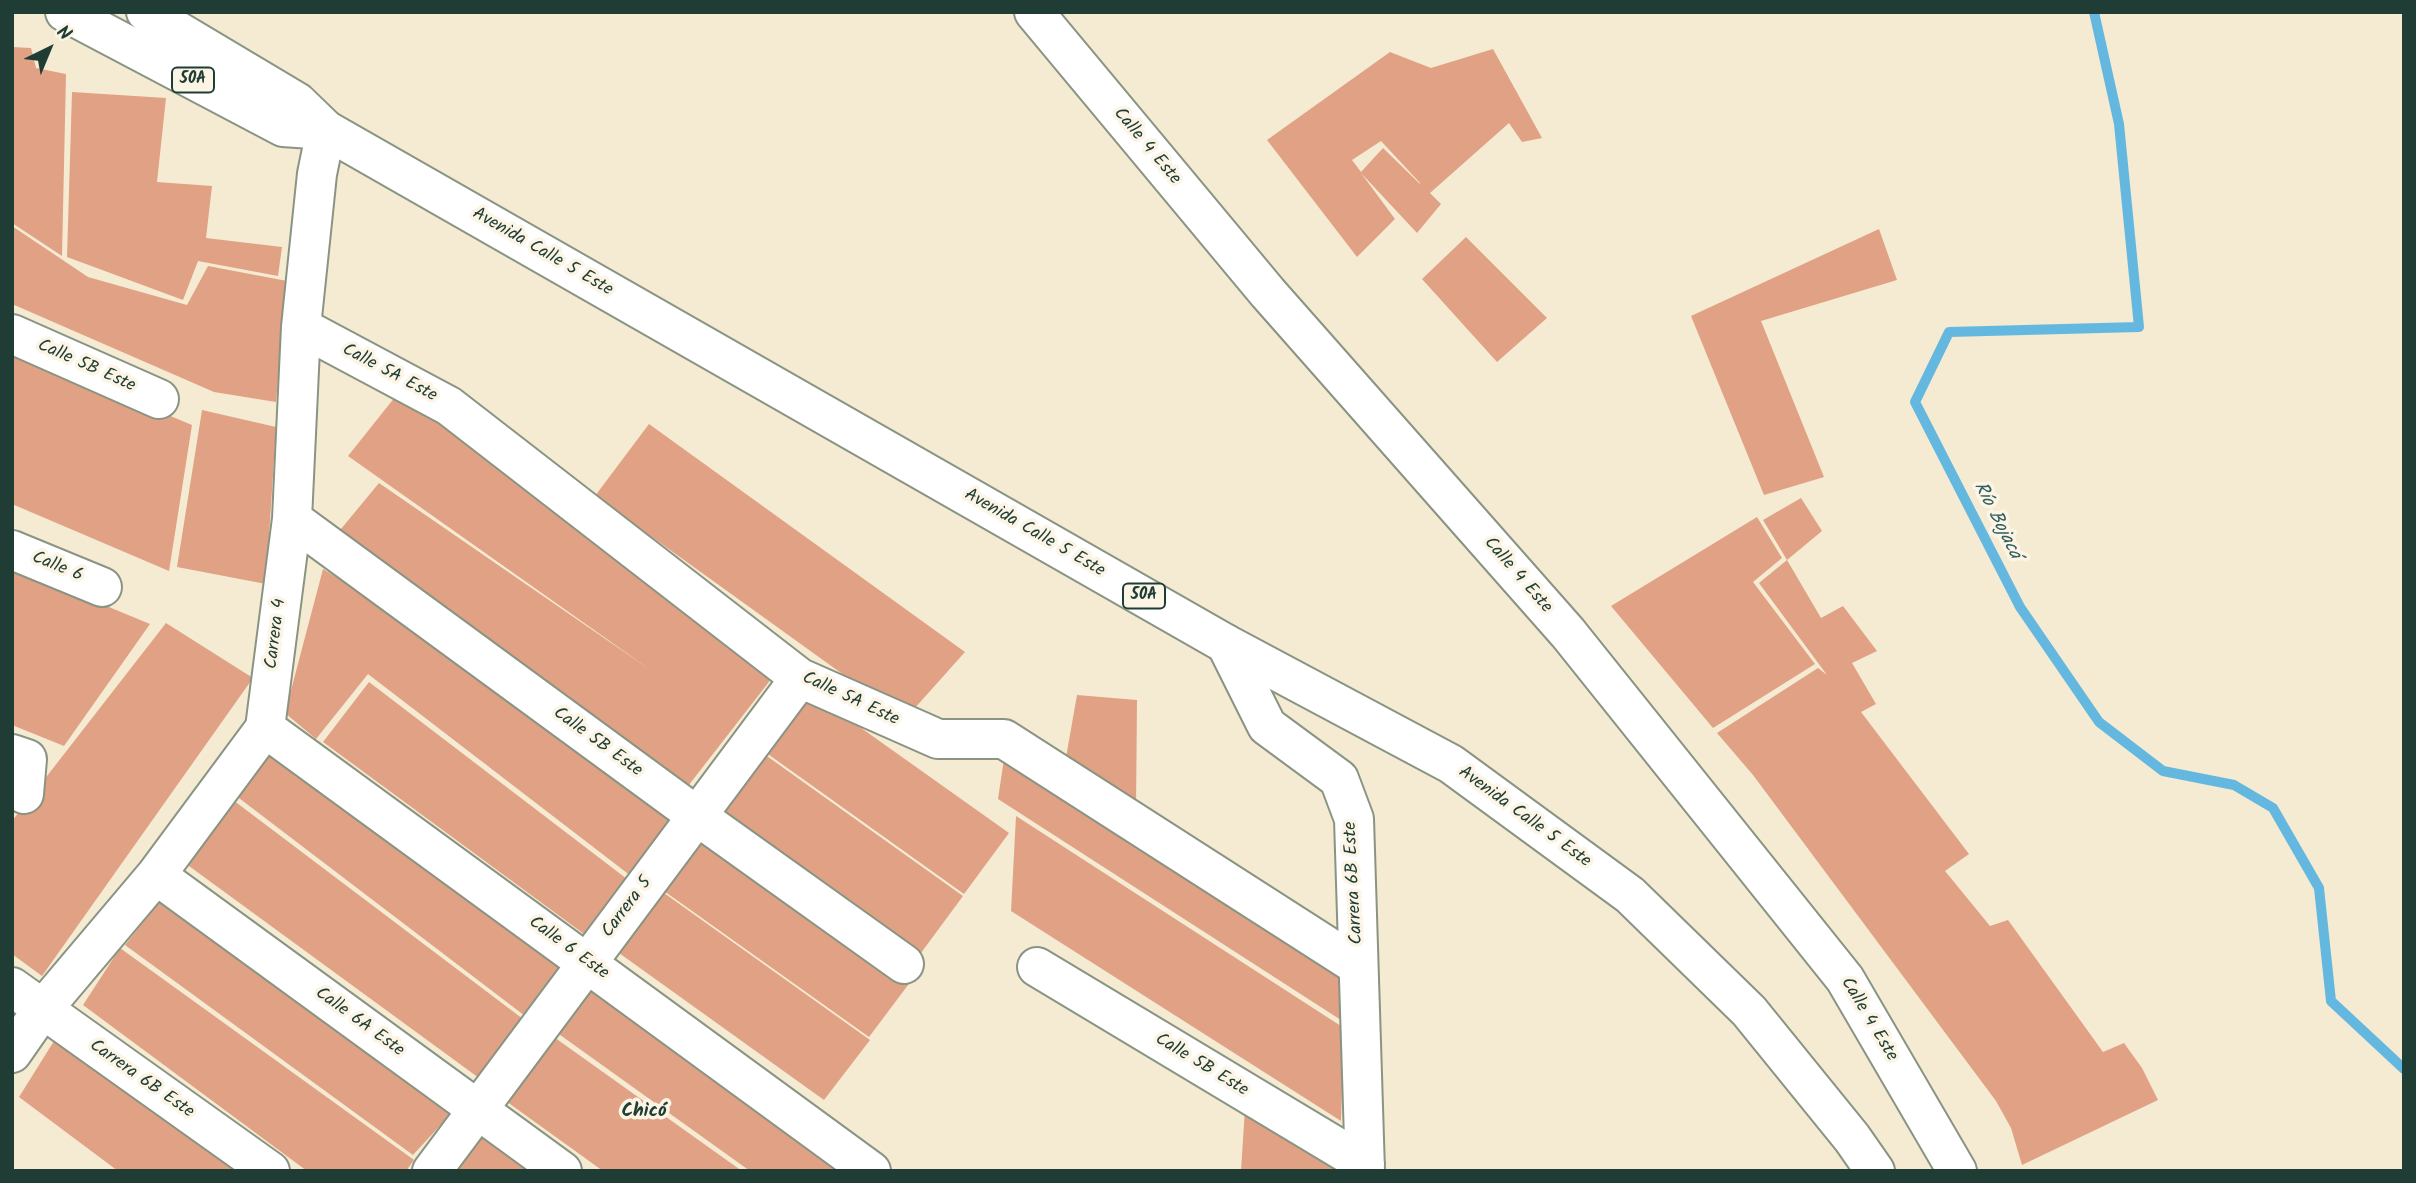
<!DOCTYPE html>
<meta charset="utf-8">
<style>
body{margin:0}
#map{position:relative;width:2416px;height:1183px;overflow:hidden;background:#f4ebd2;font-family:Kalam,sans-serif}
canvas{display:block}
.frame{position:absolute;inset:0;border:14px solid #1f3d34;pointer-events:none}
.north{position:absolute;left:14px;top:14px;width:70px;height:70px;-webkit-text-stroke:5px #fcf5e5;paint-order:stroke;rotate:43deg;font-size:19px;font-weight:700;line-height:28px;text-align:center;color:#1f3d34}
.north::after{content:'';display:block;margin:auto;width:24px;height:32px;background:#1f3d34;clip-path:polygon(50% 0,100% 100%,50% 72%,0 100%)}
</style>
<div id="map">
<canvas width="2416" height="1183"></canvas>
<div class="frame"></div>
<div class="north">N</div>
</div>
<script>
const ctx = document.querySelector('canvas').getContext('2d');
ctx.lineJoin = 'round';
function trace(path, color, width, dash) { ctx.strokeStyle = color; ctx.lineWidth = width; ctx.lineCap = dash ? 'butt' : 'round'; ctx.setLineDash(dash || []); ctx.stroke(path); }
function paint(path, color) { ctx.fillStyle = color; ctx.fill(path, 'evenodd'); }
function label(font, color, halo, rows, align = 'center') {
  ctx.font = font + ' Kalam,sans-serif'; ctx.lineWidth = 7; ctx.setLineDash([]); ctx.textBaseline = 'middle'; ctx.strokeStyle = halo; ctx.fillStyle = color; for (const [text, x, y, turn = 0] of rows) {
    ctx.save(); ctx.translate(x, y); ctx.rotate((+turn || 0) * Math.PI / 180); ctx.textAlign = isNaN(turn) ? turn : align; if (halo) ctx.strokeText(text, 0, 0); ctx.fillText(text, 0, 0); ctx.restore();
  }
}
trace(new Path2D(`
 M2094 12 2119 124 2139 327 1949 332 1915 402 2020 607 2099 722 2163 771 2234 785 2273 808 2319 888 2331 1001 2404 1069`), '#64b8e0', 10);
paint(new Path2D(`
 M12 47 31 48 36 68 66 74 62 256 12 223Z
 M1493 49 1542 138 1522 142 1509 123 1430 193 1441 204 1417 233 1361 173 1395 219 1357 257 1267 140 1390 52 1431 68ZM1381 141 1420 183V184L1383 148 1361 172 1352 160Z
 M72 92 166 98 157 182 212 186 206 238 282 247 278 276 198 261 183 300 67 257Z
 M12 226 88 277 187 305 208 266 287 281 276 402 214 392 12 304Z
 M1879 229 1897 280 1761 321 1824 477 1764 495 1691 316Z
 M1466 237 1547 318 1497 362 1422 279Z
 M12 350 192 425 169 571 12 504Z
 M399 392 779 669 685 790 336 535 379 483 652 671 348 456Z
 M202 410 276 427 266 584 177 567Z
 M649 424 965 652 905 719 595 496Z
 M1801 498 1822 531 1787 560 1763 520Z
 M1757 517 1782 558 1753 582 1815 664 1713 728 1611 606Z
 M1787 560 1821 618 1843 606 1877 651 1852 663 1876 704 1861 712 1969 854 1945 871 1990 926 2008 920 2103 1052 2124 1043 2142 1068 2158 1100 2022 1165 2011 1128 1996 1101 1753 775 1717 733 1818 668 1827 675 1759 583Z
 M12 567 150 624 64 746 12 725Z
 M323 569 411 623 684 815 631 876 368 674 316 739 285 713Z
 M166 623 253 678 42 976 12 954V821Z
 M369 682 627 879 584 934 323 742Z
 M802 686 1009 833 964 894 758 747Z
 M1077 695 1137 700 1136 810 1065 763Z
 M272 742 573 963 529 1019 231 792Z
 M1006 746 1351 971 1344 1022 998 799Z
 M757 749 963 896 918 957 712 810Z
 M229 797 523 1019 479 1078 178 858Z
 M1016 816 1344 1028 1341 1121 1011 911Z
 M709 830 914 977 869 1037 664 891Z
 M168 891 459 1105 413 1155 125 945Z
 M664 893 870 1040 824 1100 619 953Z
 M120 948 414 1160 406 1171H307L83 1005Z
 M595 981 859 1171H750L556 1032Z
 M59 1033 250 1171H118L19 1097Z
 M551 1035 742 1171H603L503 1099Z
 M1245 1108 1342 1171H1241Z
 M481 1121 549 1171H452Z`), '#e1a185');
const minor = new Path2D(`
 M1034 12 1268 293 1568 633 1845 979 1957 1171
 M301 327 449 406 800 678 938 739H1004L1358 966
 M12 334 159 399
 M292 519 697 816 904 964
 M12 550 102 587
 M1226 644 1267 726 1339 779 1354 819 1365 1171
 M265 728 871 1171
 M12 754 27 759 24 794
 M156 875 562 1171
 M1037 967 1365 1164
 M12 987 270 1171
 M12 1053 42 1010 156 875 265 728 292 519 301 327 317 174 326 130
 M432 1171 800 678`);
const major = new Path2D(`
 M65 12 283 127 326 130
 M146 12 297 102 326 130 1226 644 1451 764 1630 895 1749 1011 1852 1138 1875 1171`);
trace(minor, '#8a9483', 42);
trace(major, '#8a9483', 42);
trace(minor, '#fff', 38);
trace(major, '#fff', 38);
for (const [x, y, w] of [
 [193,80,42],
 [1144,596,42]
]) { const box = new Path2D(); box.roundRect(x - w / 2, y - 12.5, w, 25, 5); ctx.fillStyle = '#fcf5e5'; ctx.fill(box); trace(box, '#1f3d34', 2); }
label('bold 16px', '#1f3d34', null, [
 ["50A",193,80],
 ["50A",1144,596]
]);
label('18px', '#1f3d34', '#fcf5e5', [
 ["Calle 4 Este",1146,147,50],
 ["Avenida Calle 5 Este",542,253,30],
 ["Calle 5B Este",86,367,24],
 ["Calle 5A Este",389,374,28],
 ["Avenida Calle 5 Este",1034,534,30],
 ["Calle 6",57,568,22],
 ["Calle 4 Este",1517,576,49],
 ["Carrera 4",277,634,-83],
 ["Calle 5A Este",850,700,25],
 ["Calle 5B Este",597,743,36],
 ["Avenida Calle 5 Este",1524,818,36],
 ["Carrera 6B Este",1355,883,-93],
 ["Carrera 5",628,908,-53],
 ["Calle 6 Este",568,949,36],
 ["Calle 4 Este",1868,1020,59],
 ["Calle 6A Este",359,1023,36],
 ["Calle 5B Este",1201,1066,31],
 ["Carrera 6B Este",141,1080,35]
]);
label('italic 19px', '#305c5f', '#fcf5e5', [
 ["Río Bojacá",1996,521,63]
]);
label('bold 19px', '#1f3d34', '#fcf5e5', [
 ["Chicó",644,1113]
]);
</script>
